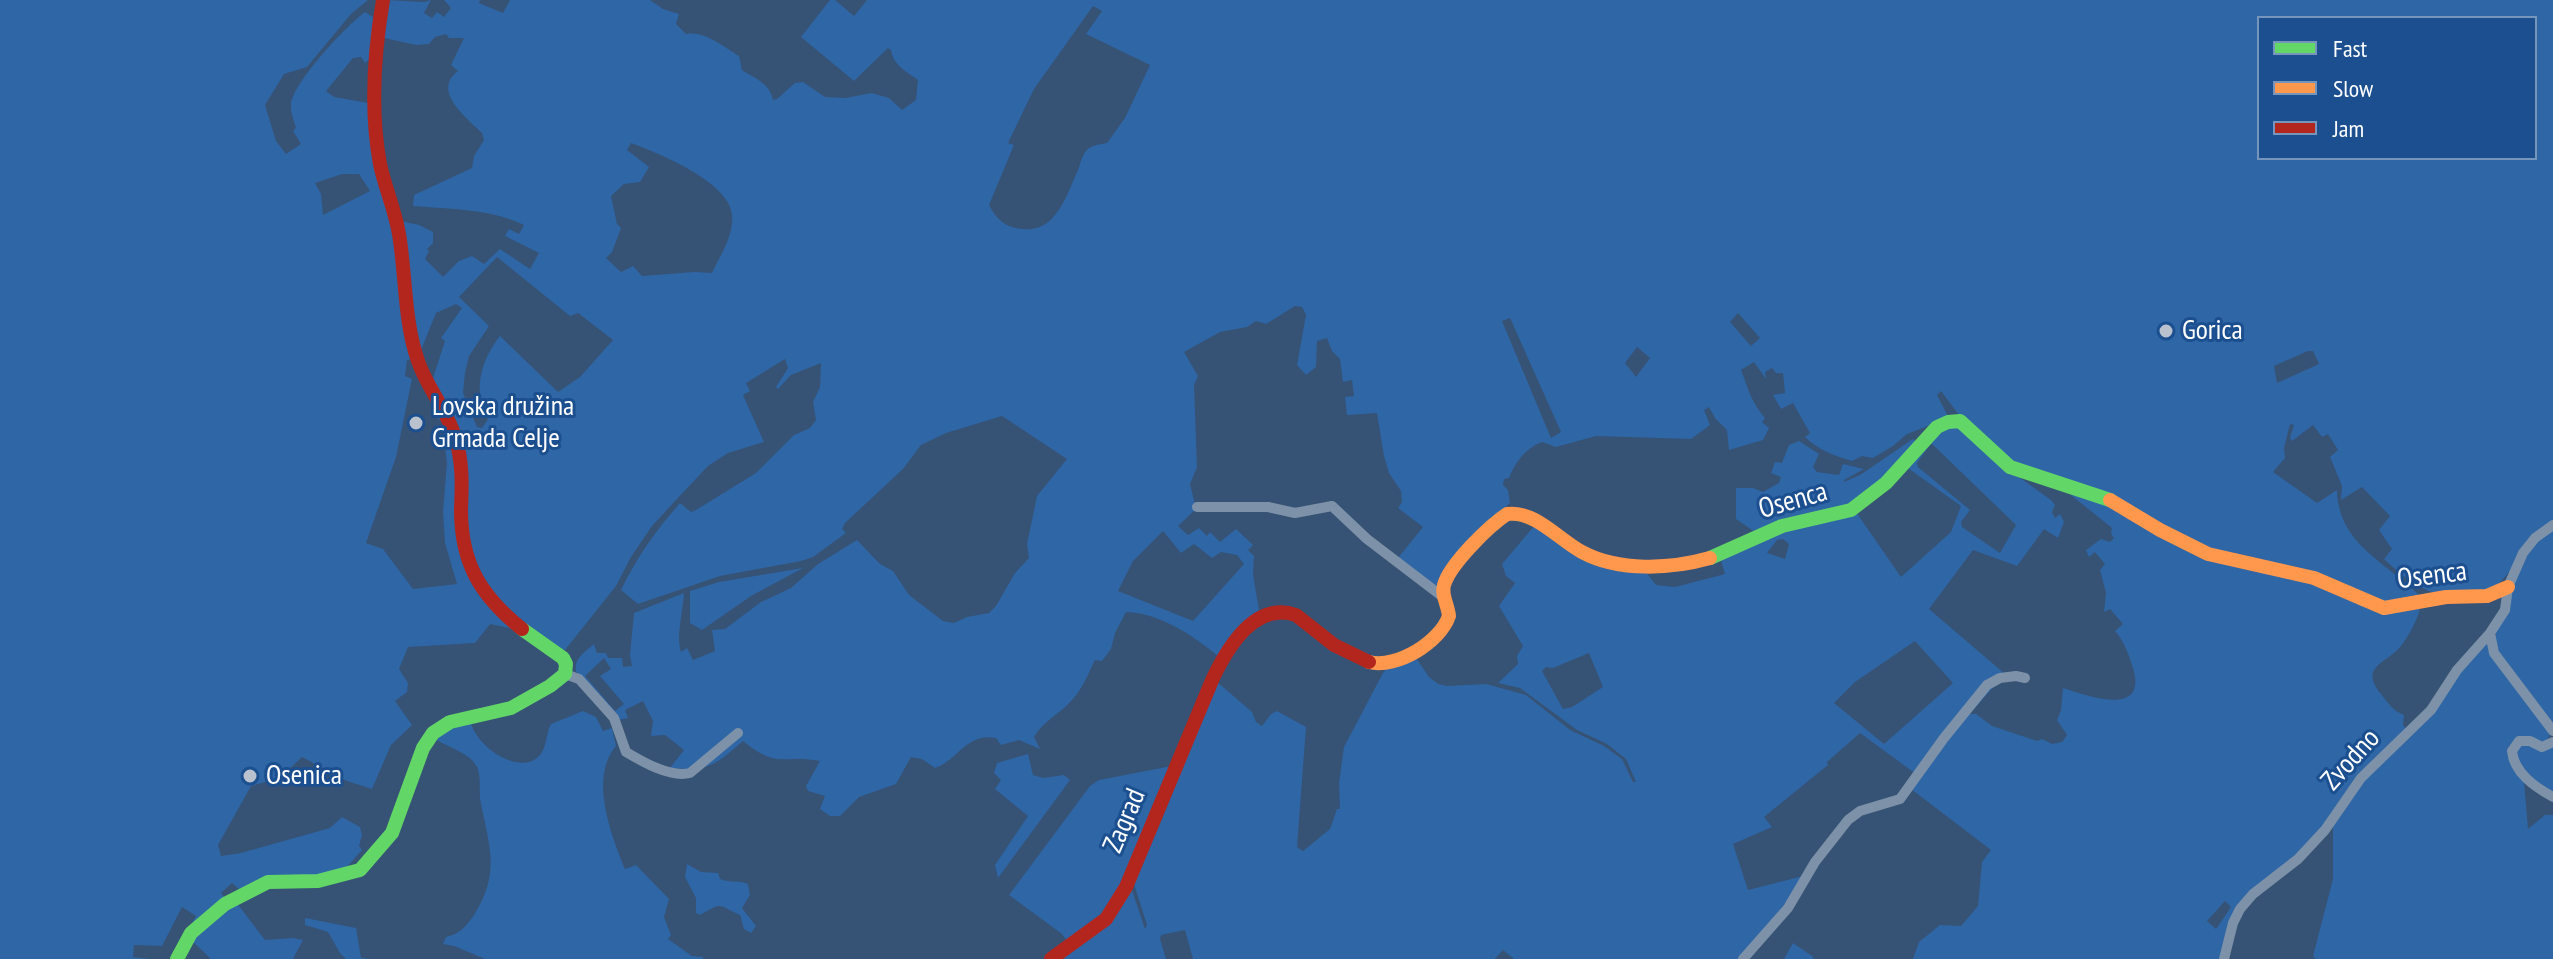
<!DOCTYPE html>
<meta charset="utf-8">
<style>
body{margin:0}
#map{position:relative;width:2553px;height:959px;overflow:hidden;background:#365274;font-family:"PT Sans Narrow",sans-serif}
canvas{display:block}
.legend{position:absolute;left:2257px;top:16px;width:280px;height:144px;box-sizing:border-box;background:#1b4f8f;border:2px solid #7695bc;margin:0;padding:10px 14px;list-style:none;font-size:24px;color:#fff}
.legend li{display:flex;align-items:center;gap:16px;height:40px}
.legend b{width:40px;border:2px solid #7695bc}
</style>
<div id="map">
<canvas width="2553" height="959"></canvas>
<ul class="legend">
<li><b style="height:10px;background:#63d668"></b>Fast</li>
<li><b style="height:10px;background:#ff974d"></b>Slow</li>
<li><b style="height:10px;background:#b3261e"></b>Jam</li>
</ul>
</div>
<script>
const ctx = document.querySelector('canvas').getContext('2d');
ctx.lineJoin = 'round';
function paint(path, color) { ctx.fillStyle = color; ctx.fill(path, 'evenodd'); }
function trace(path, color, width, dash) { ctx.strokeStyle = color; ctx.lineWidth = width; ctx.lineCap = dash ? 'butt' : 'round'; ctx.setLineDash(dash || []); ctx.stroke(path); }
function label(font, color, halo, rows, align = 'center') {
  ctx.font = font + ' "PT Sans Narrow",sans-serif'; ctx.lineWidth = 6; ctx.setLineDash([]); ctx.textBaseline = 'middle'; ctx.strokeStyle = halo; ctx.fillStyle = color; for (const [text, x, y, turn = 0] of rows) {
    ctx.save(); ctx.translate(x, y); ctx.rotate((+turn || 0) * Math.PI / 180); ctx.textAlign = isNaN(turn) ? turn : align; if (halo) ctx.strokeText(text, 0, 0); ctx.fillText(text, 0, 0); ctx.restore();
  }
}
paint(new Path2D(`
 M0 0H368L351 14 307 67 284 74 265 105 276 141 286 154 301 144 293 131 296 128C294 121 290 111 291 104 294 81 347 25 365 12L373 17 372 57 365 63 361 57 353 58 326 91 334 97 374 104 371 136 373 162 391 218 412 359 407 360 405 376 412 379 396 457 366 543 383 549 413 589 457 584 445 543 443 512 447 463 442 422 431 413 434 395 456 451 463 556 521 636 509 628 490 624 475 643 408 647 399 669 408 683 407 692 395 701 412 725 391 745 372 789 347 781 302 757 280 778 251 786 218 845 221 856 241 853 330 828 342 817 360 827 362 835 359 846 362 850 346 868 319 877 240 890 232 883 221 893 227 900 191 925 196 916 182 907 162 946 134 945 133 957 151 959H0ZM342 174H359L370 191 323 215 321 194 315 183Z
 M386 0 424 2 431 0 424 13 432 18 437 12 444 17 451 8 444 0H480L479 3 503 13 510 0H650L663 9 679 14 676 24 686 34C705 31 722 46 739 56L742 70C754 78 770 83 773 100L777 99 795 83 803 82 825 97 845 98 872 93 889 98 902 110 916 100 918 80C907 72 893 65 891 50L888 48 854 81 801 37 830 0H835L854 16 867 0H2553V523L2495 588 2483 593H2434C2414 586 2399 573 2384 559L2392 549 2379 530 2390 516 2362 487 2341 500 2342 486 2330 457 2338 450 2328 434 2322 437 2313 425 2292 441 2290 438 2294 425 2290 424 2284 448 2285 458 2273 472 2317 503 2337 490C2338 543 2384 561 2418 594 2418 598 2421 602 2420 607 2419 618 2408 637 2401 646 2386 664 2359 666 2381 694 2388 703 2393 711 2404 715L2403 725 2408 731 2361 774 2323 831 2251 894 2221 959H1913L1919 942 1940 925 1961 926 1978 906 1982 862 1991 850 1911 789 1965 714H1976L1992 726 2037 741 2042 739 2052 744 2062 742 2067 735 2057 720 2061 710 2063 688C2091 697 2150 718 2132 665 2128 652 2123 640 2115 631L2123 624 2110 609 2104 612 2106 593 2100 570 2105 564 2095 552 2089 557 2086 550 2101 539 2110 542 2114 538 2111 534 2112 528 2061 487 2019 468 1962 419 1941 391 1937 395 1949 418 1907 434 1893 446 1873 458 1862 456 1852 461C1835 456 1818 450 1805 437L1810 433 1793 403 1781 409 1773 395 1785 393 1783 373H1776L1772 368 1765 372 1766 379 1754 362 1741 370C1748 388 1751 402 1765 418L1762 422 1769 428 1763 440 1729 450 1727 430 1715 418 1709 407 1704 410 1710 425 1691 439 1596 436 1556 447 1542 442C1526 448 1515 462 1509 478L1504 479 1503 485 1508 490 1510 503 1495 517 1439 586 1433 585 1398 558 1423 527 1398 508 1402 502 1401 491 1389 473 1384 456 1377 413 1347 415 1345 397 1354 396 1352 380 1343 382 1340 359 1332 351 1327 338 1317 341 1316 367 1306 375 1297 365 1306 315 1302 307 1295 306 1266 324 1256 321 1247 327 1220 332 1184 352 1198 376 1194 385 1197 467 1190 484 1196 509 1178 526 1188 535 1199 528 1207 536 1210 532 1220 542 1236 529 1253 545 1248 550 1254 556 1253 575 1259 610 1237 630 1219 657C1194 636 1160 613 1126 612L1115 633 1111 649 1102 661 1095 660C1088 674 1083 688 1072 700 1061 713 1042 722 1034 737L1040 749 1019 740 1001 745 996 738C967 732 958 760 935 768L922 759 911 757 896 784 859 797 840 816H830L820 809 825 796 808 791 806 786 820 761C782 754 779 770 743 741 714 766 709 771 670 768L684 750 665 735 651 736 653 721 643 701 625 710 628 718 618 720 576 671C574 658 585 652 594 644L597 653H606L608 658H622L623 667 632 666 630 655 634 613 684 593C683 612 676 635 681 652L687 648 693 660 715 651 712 630 725 629 761 602 791 588 818 564 857 540 880 564 893 571 909 595 943 621 954 623 967 617 989 613 996 606 1015 573 1029 558 1027 544 1037 496 1067 459 1002 416 946 433 921 445 903 469 845 523 842 529 846 533 813 557 801 561 720 576 638 604 621 590C637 557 656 530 680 503L691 512 696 510 756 473 794 435 810 428 816 420 813 402 820 387 821 363 791 375 778 389 776 387 788 368 785 359 746 383 750 391 743 395 764 442 728 453 708 466 676 500 652 526 631 557 616 586 565 650 547 644 494 600 467 549 465 467 432 381 445 341 441 338 462 308 456 304 436 313 419 355 400 221 419 225 433 232V243L427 249 429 251 425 259 443 277 459 261 472 256 484 264 500 249 530 269 539 253 505 236 509 229 519 234 524 225C492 209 448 209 413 206L414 195 472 168 474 156 484 140 482 133C467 118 431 91 458 71L451 65 464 38H449L446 34 435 37 429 44 416 45 380 37ZM1093 6 1102 11 1086 34 1150 65 1125 118 1107 143C1101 144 1094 145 1089 148 1082 154 1081 162 1078 170 1067 194 1056 233 1023 229 1006 228 997 220 989 205L1014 145 1008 143 1034 89ZM2259 18H2535V158H2259ZM631 143C658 153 730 182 732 215 734 235 720 256 712 273L694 272 642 276 633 266 621 272 606 258 612 252 621 228 617 224 611 196 624 184 640 182 649 167 627 150ZM497 257 570 316 578 313 613 340 580 377 558 392 500 336C481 360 472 391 488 419L482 428 477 427 463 393 465 373 469 356 489 326 459 297ZM1738 313 1760 338 1751 346 1730 322ZM1510 318 1561 432 1551 438 1502 321ZM1637 347 1650 358 1636 377 1625 363ZM2308 351H2313L2319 364 2277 383 2274 366ZM1163 531 1181 553 1194 544 1212 558 1221 552 1237 555 1244 564 1193 621 1118 591 1133 561ZM604 658 611 669 600 676 624 704 615 711 585 676ZM2225 901 2231 907 2216 929 2207 921Z
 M1957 424 1995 460 2051 500 2055 505 2052 512 2055 518 2060 514 2064 522 2058 538 2044 529 2017 566 1973 550 1929 609 2005 674 1916 774 1860 733 1827 762 1828 765 1764 817 1772 827 1733 844 1748 890 1803 876 1801 885 1740 959H1514L1503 950 1495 959H1193L1185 930 1161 935 1160 939 1166 959H1064L1062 954 1131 887 1145 929 1147 925 1133 881 1159 826 1216 681 1252 712 1256 722 1262 726 1271 714 1277 711 1306 727 1297 847 1303 851 1330 829 1337 809H1340L1339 783 1344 747 1383 673 1389 665 1414 655 1429 677 1438 684 1447 686 1486 684 1526 695 1570 730 1604 746 1622 759 1633 782H1636L1626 759 1607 744 1577 730 1520 688 1498 683 1518 664 1517 656 1523 646 1499 606 1515 583 1506 576 1502 564 1535 525 1556 541 1642 567 1656 585 1675 587 1725 574 1720 557 1777 532 1856 512 1901 577 1951 532 1961 506 1905 466 1935 431ZM1931 443 2016 525 2000 553 1962 527 1961 522 1970 510 1918 467 1917 463ZM1783 539 1789 544 1785 559 1767 553 1777 540ZM1915 641 1953 683 1884 744 1834 703 1855 682ZM1589 653 1603 687 1572 707 1563 709 1542 671 1546 667 1553 668Z
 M1913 439 1916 442 1860 504 1758 534 1736 519V488H1753L1763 492 1779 483 1781 477 1771 473 1775 462 1782 463 1789 445 1799 441 1819 454 1813 467 1817 472 1839 475 1843 464 1864 469 1844 480V482L1860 475Z
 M2553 529V726L2495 650C2492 624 2516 565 2533 544 2538 538 2546 533 2553 529Z
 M803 568 751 596 702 630 690 623V591L719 582Z
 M2489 638 2551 733 2545 743 2512 744 2524 781 2528 829 2545 815H2553V959H2316L2313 956 2333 879V823L2349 797Z
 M583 711 596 717 603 731 612 728 616 746C589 778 611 834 625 869L636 865 669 899 664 917 671 935 668 939 692 956 704 957 702 959H485L454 946 443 944 446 937C459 934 466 927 474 915 500 874 490 848 481 804 478 792 482 779 477 767 469 751 446 748 433 737L470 718C472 743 515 775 537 758 548 749 545 735 551 724Z
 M2521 744 2553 747V794L2540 786 2517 764V747Z
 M1028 754 1033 775 1043 778 1064 775 1070 780 998 878 995 865 1028 816 995 789 1001 780 994 773 997 763Z
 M1177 765 1119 893 1105 912 1067 941 1062 934 1009 895 1090 786 1099 780Z
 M687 864 701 872 718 873 720 879C730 883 738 880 748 884L750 895 742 908 756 926 751 933 744 929 740 915C716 904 723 902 700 915L696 913V898L685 877Z
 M236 902 265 940 293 938 303 940 293 959H211L191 940Z
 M305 918 356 928 361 958 370 959H346L340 953 328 932 305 925Z
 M1793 943 1812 956 1814 959H1784Z`), '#2f66a5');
trace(new Path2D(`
 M1197 507H1268L1295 513 1332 506 1367 539 1443 597
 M2490 633 2494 653 2553 731
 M565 674 579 679 614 718 626 752C643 762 670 778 690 773L738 733
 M2553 742 2542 747 2530 741H2519L2512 751C2514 773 2535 787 2553 797
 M1743 959 1788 908 1815 862 1848 820 1860 811 1900 799 1944 738 1987 685 2000 678 2016 676 2025 678
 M2224 959 2233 923 2240 909 2253 894 2298 859 2325 830 2361 778 2431 710 2457 670 2490 633 2505 610 2508 587 2523 553 2535 538 2553 525`), '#7d92a8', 10);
trace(new Path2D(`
 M1710 558 1782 526 1851 510 1886 483 1937 427 1948 422 1960 421 2010 467 2110 500
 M177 959 191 933 225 904 268 882 318 881 360 870 392 833 423 748 433 733 450 722 511 708 550 686 565 674 566 664 563 658 522 629`), '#63d668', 14);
trace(new Path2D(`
 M2110 500 2160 530 2208 554 2314 578 2384 608 2446 597 2487 596 2508 587
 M1369 662C1397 669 1440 642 1449 616 1448 605 1441 595 1444 585 1450 564 1489 526 1507 514 1535 510 1559 540 1582 552 1619 572 1671 569 1710 558`), '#ff974d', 14);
trace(new Path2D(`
 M383 0C374 53 370 110 380 164 385 188 395 210 399 234 406 276 404 321 418 361 427 388 447 410 455 437 463 461 462 486 461 510 461 564 481 596 522 629
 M1051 959 1106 919 1126 887 1213 678C1228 647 1255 601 1296 615L1334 645 1369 662`), '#b3261e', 14);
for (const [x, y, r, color] of [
 [2166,331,8,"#b9c2ce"],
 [416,423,8,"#b9c2ce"],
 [250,776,8,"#b9c2ce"]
]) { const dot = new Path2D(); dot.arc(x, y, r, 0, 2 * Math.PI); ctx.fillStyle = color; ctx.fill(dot); trace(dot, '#1b4f8f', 3); }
label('28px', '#fff', '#1b4f8f', [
 ["Gorica",2182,331],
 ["Lovska družina",432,407],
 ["Grmada Celje",432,439],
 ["Osenica",266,776]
], 'left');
label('28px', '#fff', '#1b4f8f', [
 ["Osenca",1793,501,-16],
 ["Osenca",2432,576,-7],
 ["Zvodno",2351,760,-48],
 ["Zagrad",1125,821,-67]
]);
</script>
